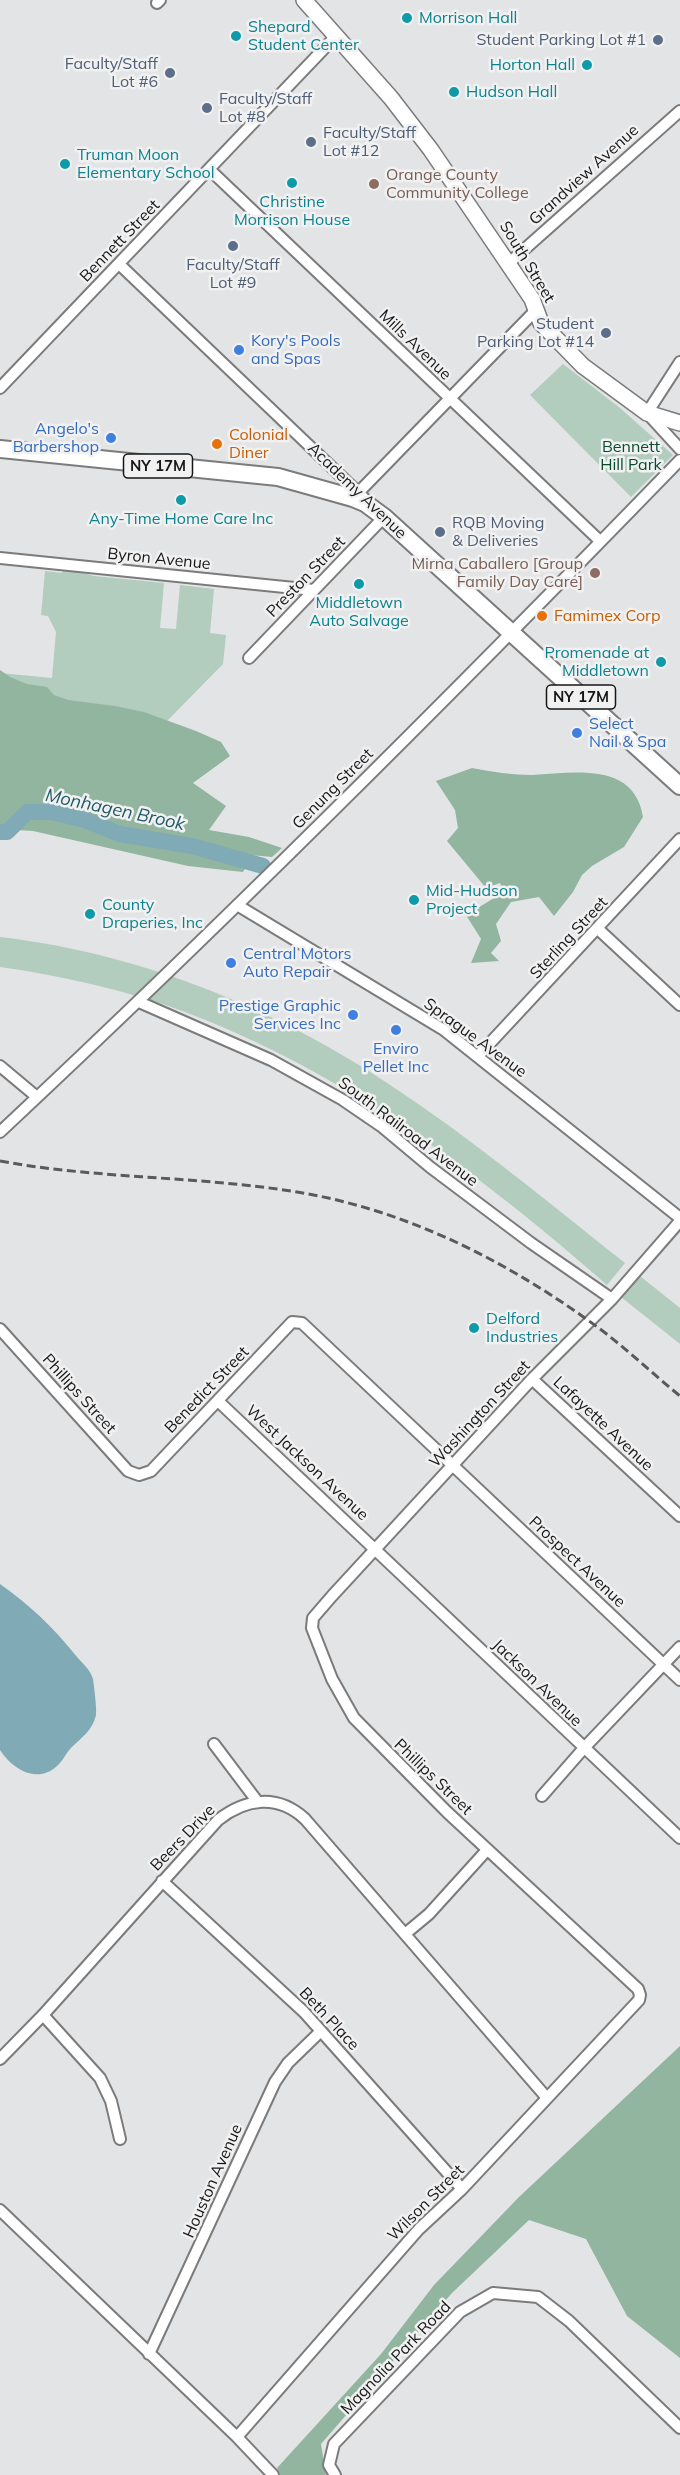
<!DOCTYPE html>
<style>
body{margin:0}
canvas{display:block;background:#e3e4e5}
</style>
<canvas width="680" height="2475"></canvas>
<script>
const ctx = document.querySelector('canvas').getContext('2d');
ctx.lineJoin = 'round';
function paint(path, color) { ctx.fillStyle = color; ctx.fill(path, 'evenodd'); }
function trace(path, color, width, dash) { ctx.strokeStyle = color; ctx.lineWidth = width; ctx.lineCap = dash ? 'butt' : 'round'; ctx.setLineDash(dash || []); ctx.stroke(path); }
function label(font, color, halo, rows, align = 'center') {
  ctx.font = font + ' Mulish,sans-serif'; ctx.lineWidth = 5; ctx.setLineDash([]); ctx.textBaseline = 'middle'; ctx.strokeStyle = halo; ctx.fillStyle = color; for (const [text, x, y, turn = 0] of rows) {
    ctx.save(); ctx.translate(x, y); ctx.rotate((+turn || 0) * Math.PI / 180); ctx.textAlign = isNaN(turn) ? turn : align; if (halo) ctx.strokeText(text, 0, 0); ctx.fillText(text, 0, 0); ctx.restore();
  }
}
paint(new Path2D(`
 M563 364 620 408 673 455 631 497 530 395Z
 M64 568 94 576 164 583 160 628 176 629 180 585 214 589 210 633 226 635 223 664 116 773 0 673 52 678 56 632 48 616 41 615 45 571 62 573Z
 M0 937C154 955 298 1018 424 1108 493 1156 559 1211 625 1263L607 1285C482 1175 342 1071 185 1012 126 990 63 976 0 967Z
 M640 1276 680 1308V1344L621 1297Z`), '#b2ccbd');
paint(new Path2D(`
 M0 670 10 677 27 684 47 687 54 695 68 700 115 706 144 712 196 731 221 742 230 756 193 783 226 806 209 830 249 837 282 848 272 857 239 854 249 862 243 872 188 866 33 831 0 829Z
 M472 768C492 772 512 775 532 775 574 773 634 761 643 817L624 847 592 866 582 875 573 892 554 916 539 897 511 902 496 924 501 941 491 953 499 961 471 963 481 939 466 915 504 892 500 883 486 888 447 841 458 828 455 810 436 781Z
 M680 2046V2358L627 2316 586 2239 529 2220 452 2293 321 2444 326 2475H280L277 2468 381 2354 434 2285 519 2197Z`), '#92b5a0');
paint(new Path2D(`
 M0 1584C30 1605 54 1628 77 1657 83 1664 90 1669 93 1679 94 1685 97 1710 96 1715 93 1730 81 1738 71 1748 66 1753 63 1761 57 1766 38 1784 13 1770 0 1750Z`), '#80aab5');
trace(new Path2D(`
 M0 832H7L27 812H51L85 820 120 834 192 846 263 866`), '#80aab5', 16);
const street = new Path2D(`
 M157 3 160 0
 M209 169 600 541
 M509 263 680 111
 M119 264 366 500
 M680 362 647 413 680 449
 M0 388 336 36
 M355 496 536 310
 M0 558 314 590
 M249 658 384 517 381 515
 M237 905 444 1030 680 1218
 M598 929 680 1005
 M139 1002 271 1060 343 1100 381 1126 430 1167 531 1243 612 1299
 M478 1056 680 839
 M0 1066 37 1097
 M0 1132C233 914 458 689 680 460
 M0 1329 128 1471 139 1475 151 1471 292 1322 302 1323 680 1680
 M532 1379 680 1516
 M218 1401 680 1838
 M214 1744 257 1801
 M542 1796 584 1748 680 1647
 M162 1881 304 2012 462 2189
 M405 1934 429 1914 487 1850
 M43 2015 100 2078 111 2101 120 2139
 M0 2059 43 2015 218 1820C246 1798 278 1794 305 1819L547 2098
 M0 2210 237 2437 273 2475
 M149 2354 275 2082 288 2063 321 2031
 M237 2437 419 2229 462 2189 639 2000 640 1995 638 1989 447 1812 354 1718 332 1679 312 1628 313 1618 332 1596 532 1379 612 1299 680 1221
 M335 2475 329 2465 334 2444 460 2312 493 2293 538 2297 569 2321 680 2428`);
const secondary = new Path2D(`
 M304 0 391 98 431 150 532 299 541 323 583 366 647 413 680 423`);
const primary = new Path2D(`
 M0 449 278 477 353 498 365 503 384 517 680 786`);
trace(street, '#7b7b7c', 14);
trace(secondary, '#7b7b7c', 18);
trace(primary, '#7b7b7c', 20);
trace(street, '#fff', 10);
trace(secondary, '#fff', 15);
trace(primary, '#fff', 16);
trace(new Path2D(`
 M0 1161C98 1179 199 1176 297 1192 408 1210 511 1263 600 1329 628 1350 653 1374 680 1396`), '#5a5a5b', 3, [9, 4.5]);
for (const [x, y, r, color] of [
 [407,18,6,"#0f9aa8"],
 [236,36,6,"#0f9aa8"],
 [658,40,6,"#5c6f8a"],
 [587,65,6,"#0f9aa8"],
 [170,73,6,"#5c6f8a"],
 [454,92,6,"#0f9aa8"],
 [207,108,6,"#5c6f8a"],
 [311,142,6,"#5c6f8a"],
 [65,164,6,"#0f9aa8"],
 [292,183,6,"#0f9aa8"],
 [374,184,6,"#8d6e63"],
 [233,246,6,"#5c6f8a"],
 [606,333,6,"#5c6f8a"],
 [239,350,6,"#3f7fe0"],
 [111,438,6,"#3f7fe0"],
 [217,444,6,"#e8710a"],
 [181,500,6,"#0f9aa8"],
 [440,532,6,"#5c6f8a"],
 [595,573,6,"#8d6e63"],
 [359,584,6,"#0f9aa8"],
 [542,616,6,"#e8710a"],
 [661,662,6,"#0f9aa8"],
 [577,733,6,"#3f7fe0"],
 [414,900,6,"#0f9aa8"],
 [90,914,6,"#0f9aa8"],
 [231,963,6,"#3f7fe0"],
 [353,1015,6,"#3f7fe0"],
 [396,1030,6,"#3f7fe0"],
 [474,1328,6,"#0f9aa8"]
]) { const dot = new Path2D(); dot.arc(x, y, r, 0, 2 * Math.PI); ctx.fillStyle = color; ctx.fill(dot); trace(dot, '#f1f1f2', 2); }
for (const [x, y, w] of [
 [158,466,69],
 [581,697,69]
]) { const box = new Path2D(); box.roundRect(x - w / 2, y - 12, w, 24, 4.5); ctx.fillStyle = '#f1f1f2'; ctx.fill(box); trace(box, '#171718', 1.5); }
label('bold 15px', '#171718', null, [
 ["NY 17M",158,466],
 ["NY 17M",581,697]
]);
label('16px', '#0d838f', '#f1f1f2', [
 ["Morrison Hall",419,18],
 ["Shepard",248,27],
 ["Student Center",248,45],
 ["Horton Hall",575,65,"right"],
 ["Hudson Hall",466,92],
 ["Truman Moon",77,155],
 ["Elementary School",77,173],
 ["Christine",292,202,"center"],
 ["Morrison House",292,220,"center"],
 ["Any-Time Home Care Inc",181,519,"center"],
 ["Middletown",359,603,"center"],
 ["Auto Salvage",359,621,"center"],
 ["Promenade at",649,653,"right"],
 ["Middletown",649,671,"right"],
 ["Mid-Hudson",426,891],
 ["Project",426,909],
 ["County",102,905],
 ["Draperies, Inc",102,923],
 ["Delford",486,1319],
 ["Industries",486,1337]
], 'left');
label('16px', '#4e5e75', '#f1f1f2', [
 ["Student Parking Lot #1",646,40],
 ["Faculty/Staff",158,64],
 ["Lot #6",158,82],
 ["Faculty/Staff",219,99,"left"],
 ["Lot #8",219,117,"left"],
 ["Faculty/Staff",323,133,"left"],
 ["Lot #12",323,151,"left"],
 ["Faculty/Staff",233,265,"center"],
 ["Lot #9",233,283,"center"],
 ["Student",594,324],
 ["Parking Lot #14",594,342],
 ["RQB Moving",452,523,"left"],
 ["& Deliveries",452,541,"left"]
], 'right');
label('16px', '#785e54', '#f1f1f2', [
 ["Orange County",386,175],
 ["Community College",386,193],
 ["Mirna Caballero [Group",583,564,"right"],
 ["Family Day Care]",583,582,"right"]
], 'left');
label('16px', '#171718', '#f1f1f2', [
 ["Grandview Avenue",584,175,-42],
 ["Bennett Street",120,241,-46],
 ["South Street",527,262,59],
 ["Mills Avenue",415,345,44],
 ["Academy Avenue",357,491,44],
 ["Byron Avenue",159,559,6],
 ["Preston Street",306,577,-46],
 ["Genung Street",333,789,-45],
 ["Sterling Street",569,938,-47],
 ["Sprague Avenue",475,1038,36],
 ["South Railroad Avenue",408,1132,37],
 ["Benedict Street",207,1390,-46],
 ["Phillips Street",79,1394,48],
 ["Washington Street",480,1414,-47],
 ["Lafayette Avenue",603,1424,43],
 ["West Jackson Avenue",307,1463,43],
 ["Prospect Avenue",577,1562,43],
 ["Jackson Avenue",537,1683,44],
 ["Phillips Street",433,1777,44],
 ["Beers Drive",183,1838,-46],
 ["Beth Place",329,2019,47],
 ["Houston Avenue",213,2181,-66],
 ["Wilson Street",426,2203,-45],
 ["Magnolia Park Road",396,2358,-46]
]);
label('16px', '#366cbe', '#f1f1f2', [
 ["Kory's Pools",251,341],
 ["and Spas",251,359],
 ["Angelo's",99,429,"right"],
 ["Barbershop",99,447,"right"],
 ["Select",589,724],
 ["Nail & Spa",589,742],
 ["Central Motors",243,954],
 ["Auto Repair",243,972],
 ["Prestige Graphic",341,1006,"right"],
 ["Services Inc",341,1024,"right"],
 ["Enviro",396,1049,"center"],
 ["Pellet Inc",396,1067,"center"]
], 'left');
label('16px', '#c56008', '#f1f1f2', [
 ["Colonial",229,435],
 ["Diner",229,453],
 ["Famimex Corp",554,616]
], 'left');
label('16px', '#084a2e', '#f1f1f2', [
 ["Bennett",631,447],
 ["Hill Park",631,465]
]);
label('italic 18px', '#205b68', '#f1f1f2', [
 ["Monhagen Brook",115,810,12]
]);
</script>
